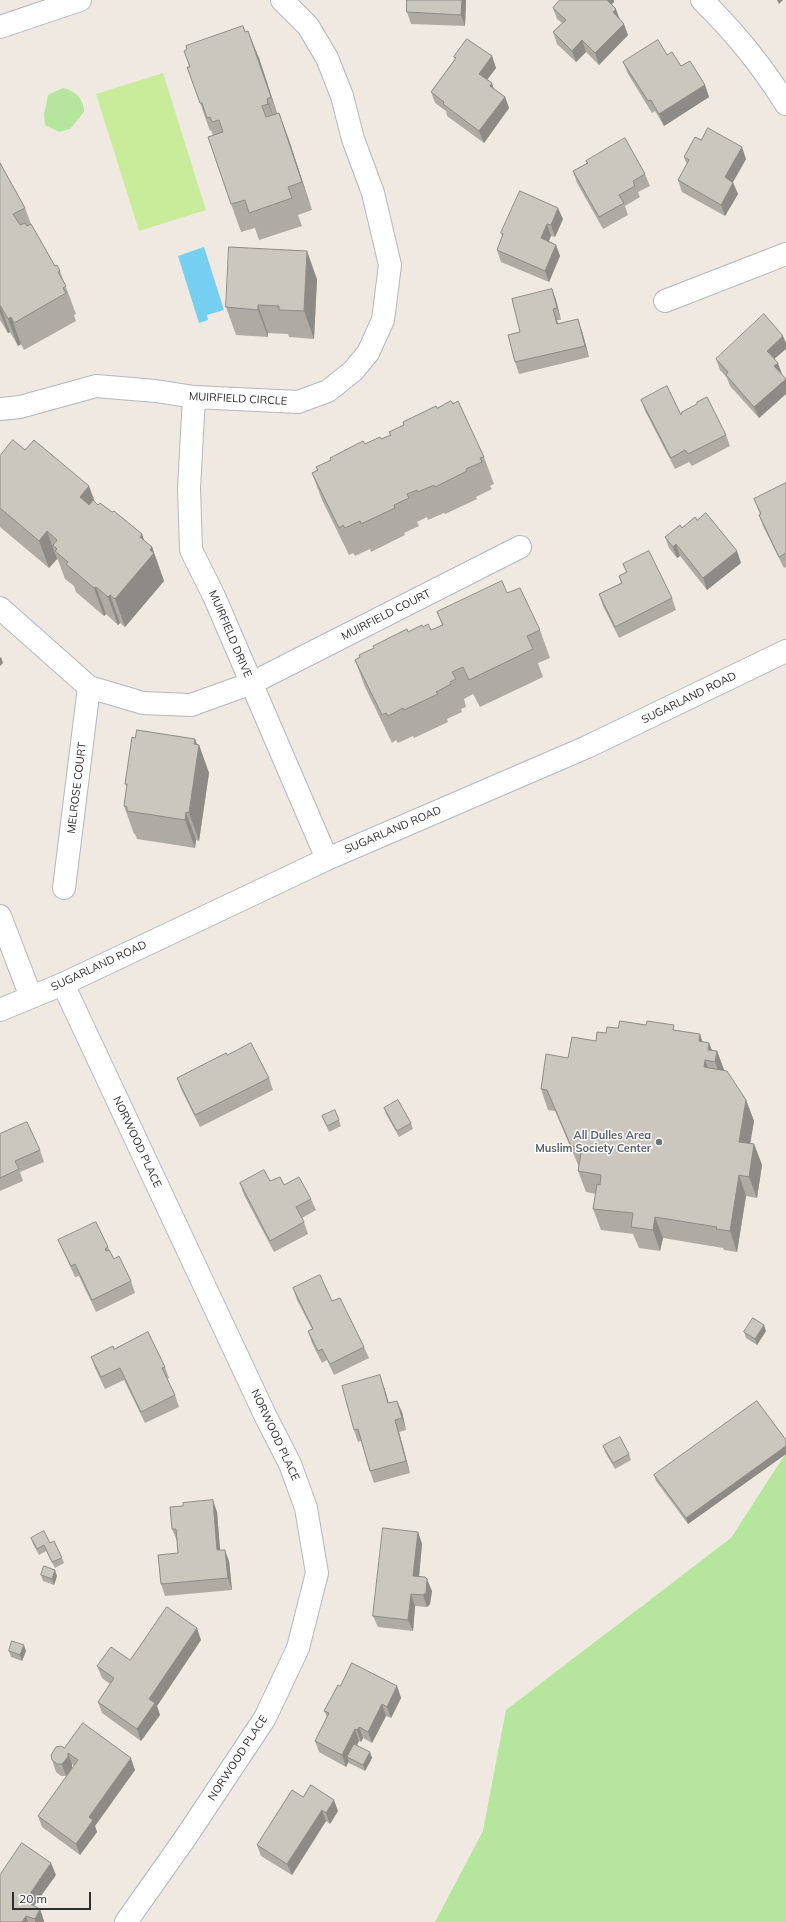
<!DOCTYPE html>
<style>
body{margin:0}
#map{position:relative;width:786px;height:1922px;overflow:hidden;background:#efe9e1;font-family:Mulish,sans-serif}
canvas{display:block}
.scale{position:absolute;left:12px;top:1892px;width:79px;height:18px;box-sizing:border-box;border:2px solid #2e2e2e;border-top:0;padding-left:5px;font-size:12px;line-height:14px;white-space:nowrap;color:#2e2e2e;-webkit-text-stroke:3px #fff;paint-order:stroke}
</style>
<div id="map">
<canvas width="786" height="1922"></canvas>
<div class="scale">20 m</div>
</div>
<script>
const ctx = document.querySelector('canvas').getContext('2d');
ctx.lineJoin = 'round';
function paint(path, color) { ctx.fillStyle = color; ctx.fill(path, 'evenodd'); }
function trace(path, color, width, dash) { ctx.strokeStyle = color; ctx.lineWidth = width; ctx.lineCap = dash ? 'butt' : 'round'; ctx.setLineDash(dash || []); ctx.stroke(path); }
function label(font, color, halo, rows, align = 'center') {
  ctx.font = font + ' Mulish,sans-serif'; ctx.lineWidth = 3; ctx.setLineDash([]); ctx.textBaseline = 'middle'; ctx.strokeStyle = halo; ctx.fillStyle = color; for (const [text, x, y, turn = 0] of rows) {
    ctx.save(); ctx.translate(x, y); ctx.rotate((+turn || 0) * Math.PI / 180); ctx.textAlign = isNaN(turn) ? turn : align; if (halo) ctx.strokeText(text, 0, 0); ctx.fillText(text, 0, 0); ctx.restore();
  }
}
paint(new Path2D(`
 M63 88C76 91 84 99 84 112L70 129 59 132 45 125 44 114 48 95Z
 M786 1453V1922H435L483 1831 506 1710 731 1538Z`), '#b6e59e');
paint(new Path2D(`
 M163 73 206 210 139 231 96 94Z`), '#c9ec9a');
paint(new Path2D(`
 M204 247 224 310 207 315 208 320 199 323 178 256Z`), '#75cff0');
const street = new Path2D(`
 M702 0C736 34 760 63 786 104
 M0 27 80 0
 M665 301 786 254
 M194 397 189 488 191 550 214 596 327 859
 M0 409 20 407 96 386 156 391 194 397 298 402 328 391 353 371 368 353 383 320 390 265 373 193 353 139 342 96 327 58 308 26 282 0
 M0 608 89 687 143 703 191 705 252 683 520 547
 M64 888 89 687
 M0 916 31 997
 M63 984 265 1415 290 1464 306 1508 317 1573 298 1648 265 1718 186 1837 126 1922`);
const secondary = new Path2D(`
 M0 1010 63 984 327 859 587 747 786 651`);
trace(street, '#b4b7c1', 24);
trace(secondary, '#b4b7c1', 24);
trace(street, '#fff', 22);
trace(secondary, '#fff', 22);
paint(new Path2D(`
 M407 0H466L465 26 411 24 407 12Z
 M560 0H614V2L612 4 628 35 599 65 586 52 576 62 557 44 553 32 562 23 557 19 553 8Z
 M245 32 259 58 277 113H279L289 140 312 210 298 215 302 226 259 240 255 228 241 232 231 204 213 135 211 130 210 131 200 103 190 67Z
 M667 55 705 85 709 97 664 126 655 111 652 113 628 74 623 62Z
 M492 56 496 68 487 80 494 89 505 97 509 108 484 143 447 116 446 111 435 103 431 92 455 59 454 57Z
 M701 140 746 159 733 182 738 194 725 216 682 192 678 180 687 165 684 157Z
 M586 161 645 174 650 186 638 192 640 197 625 206 628 215 603 229 577 183 573 171 587 163Z
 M0 163 25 208 31 224 55 266 60 271 76 314 74 315 76 321 24 350 21 344 18 346 10 332 8 333 0 320Z
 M563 219 555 237 551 236 549 241 556 245 560 256 549 282 501 262 497 250 502 236 501 233Z
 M317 279 314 339 289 337 288 334 268 333V337L236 335 226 307Z
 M552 289 556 300 561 320H557L558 324 582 331 589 357 519 374 515 362 520 332Z
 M716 359H775L782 375 786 380V394L759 418 730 386 727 378 720 370Z
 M641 400 681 415 726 435 730 446 692 466 689 462 675 469 645 411Z
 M437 408 484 457 494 484 490 486 492 489 476 497 477 499 445 514 444 513 428 520 427 517 417 522 419 526 404 533 405 535 371 552 370 549 355 556 353 553 349 555 322 500 312 473 317 470 316 467 365 444 381 439 390 435 389 432 404 425 403 422Z
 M25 450 95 502 152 547 164 581 125 627 120 623 118 625 106 614 104 616 76 592 74 586 65 579 58 560 57 559 49 568 0 527V456Z
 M786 483V567L784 568 763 526 759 515 760 514 754 499Z
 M697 520 737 551 741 563 707 590 680 556 677 558 669 548 665 537Z
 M623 564 672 598 676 610 619 638 603 606 599 594 621 583 619 576 626 572Z
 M507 593 540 630 550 658 538 663 543 677 480 707 473 694 464 699 466 707 461 709 462 712 447 719 448 722 414 738 413 736 398 743 396 740 392 743 365 687 355 660 408 632 423 627 431 630 442 625 437 612Z
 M135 738 195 739 197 745H199L209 773 199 841 196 840 195 848 137 839 135 834H134L124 806 127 787 125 784Z
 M618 1028 675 1030 700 1034 702 1042 709 1043 712 1050 717 1051 724 1071 746 1100 754 1121 750 1143 754 1144 762 1165 757 1198 746 1196 737 1252 724 1250 723 1248 663 1238 660 1251 639 1248 633 1234 601 1230 593 1209 596 1194 586 1192 578 1171 579 1167 555 1111 548 1110 541 1089 568 1058 596 1041 606 1033Z
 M227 1055 269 1078 273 1090 200 1127 181 1089 177 1078Z
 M384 1108 411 1123 413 1129 399 1137 386 1114Z
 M322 1116 339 1120 341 1126 329 1132Z
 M0 1134 40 1150 44 1162 20 1172 23 1181 0 1191Z
 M270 1181 284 1185 311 1199 316 1210 302 1218 304 1222 308 1234 274 1252 244 1195 240 1183Z
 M58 1240 108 1247 114 1259 131 1281 135 1293 96 1312 79 1276 75 1277 63 1251Z
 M293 1288 332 1301 364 1347 369 1358 334 1375 327 1360 322 1363 312 1343 308 1331 312 1329 297 1300Z
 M766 1331 757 1345 746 1338 744 1332Z
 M114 1349 165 1367 169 1378 167 1379 175 1395 179 1407 145 1423 124 1380 105 1389 95 1368 91 1357Z
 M384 1387 389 1403 402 1412 406 1430 399 1432 410 1473 374 1483 370 1471 361 1441 358 1442 354 1430Z
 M786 1440V1454L688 1524 656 1481 654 1475Z
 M603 1446 629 1454 631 1460 615 1469 605 1452Z
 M217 1512 220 1550 229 1561 232 1590 165 1596 161 1584 178 1553 177 1541 172 1529Z
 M418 1532 422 1544 419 1576 432 1591 430 1604 427 1607 415 1606 413 1631 378 1627 373 1616Z
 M31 1538 50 1543 62 1558 64 1563 55 1568 46 1551 39 1555 33 1544Z
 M41 1575 57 1576 54 1585 43 1581Z
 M201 1640 157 1706 160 1715 141 1741 102 1713 98 1702 110 1684 102 1678 97 1666 130 1660Z
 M9 1651H26L22 1661 11 1657Z
 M340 1686H397L401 1698 391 1718 386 1716 372 1743 363 1738 361 1742 359 1741 357 1746 370 1752 372 1758 365 1771 349 1763V1761L346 1767 319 1752 315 1741 327 1717 324 1711Z
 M64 1748 135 1770 95 1826 97 1832 80 1855 42 1827 38 1816 74 1766 72 1764V1768L66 1776H61L56 1772 52 1760Z
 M303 1797 338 1811 330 1824 326 1821 292 1875 261 1856 257 1845Z
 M56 1875 34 1906 40 1909 44 1921V1922H0Z`), '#afaba4');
paint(new Path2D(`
 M462 0H466L465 26 461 15Z
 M605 0H614V2L608 8Z
 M777 0H783L779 4Z
 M616 9 620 20 613 12Z
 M624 24 628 35 599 65 595 53Z
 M248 31 259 58 281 125 271 97Z
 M582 40 586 52 576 62 572 51Z
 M492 56 496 68 483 85 479 74Z
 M492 83 496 95 490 86Z
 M705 85 709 97 664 126 659 114Z
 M505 97 509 108 484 143 479 131Z
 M267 99 277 126 279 132 268 104Z
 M279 113 289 140 312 210 302 182Z
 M742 147 746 159 729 189 725 177Z
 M733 183 738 194 725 216 721 205Z
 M558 208 563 219 555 237 551 225Z
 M547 224 551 236 545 249 541 238Z
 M556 245 560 256 549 282 545 271Z
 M307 251 317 279 314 339 304 311Z
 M552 289 556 300 561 320 557 308Z
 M0 305 10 332 8 333 0 312Z
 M258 305 268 333V337L258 310Z
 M553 309 557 320 561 335 557 324Z
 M11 317 21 344 18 346 8 319Z
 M578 319 582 331 589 357 585 346Z
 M783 336 786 343V349L771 362 767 351Z
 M778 363 782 374 778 378 774 366Z
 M786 379V394L759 418 754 407Z
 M89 486 99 513 80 497Z
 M47 531 57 559 49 568 39 541Z
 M142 534 150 557V550L152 547 164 581 125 627 115 599 140 537Z
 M676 544 680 556 677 558 673 547Z
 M737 551 741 563 707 590 703 578Z
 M96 587 106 614 104 616 94 588Z
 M110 595 120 623 118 625 108 597Z
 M1 657 3 663 0 666V658Z
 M195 739 198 747 199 745 209 773 199 841 189 813Z
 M186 812 196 840 195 848 185 820Z
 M700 1034 707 1055 699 1041Z
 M709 1043 716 1061 717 1051 725 1072 723 1083 715 1062 708 1050Z
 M705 1060 713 1081 704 1067Z
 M746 1100 754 1121 747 1163 739 1142Z
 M754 1144 762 1165 757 1198 749 1177Z
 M739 1175 746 1196 737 1252 730 1231Z
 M655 1217 663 1238 660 1251 653 1230Z
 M764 1325 766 1331 757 1345 755 1339Z
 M380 1375 384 1387 392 1415 388 1403Z
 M397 1401 402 1412 406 1430 402 1418Z
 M395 1420 399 1432 410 1473 406 1461Z
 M786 1446V1454L688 1524 686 1518Z
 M213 1500 217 1512 221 1562 217 1550Z
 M418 1532 422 1544 418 1587 413 1576Z
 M225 1550 229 1561 232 1590 228 1578Z
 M55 1570 57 1576 54 1585 52 1579Z
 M427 1579 432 1591 430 1604 427 1607 423 1595Z
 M411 1594 415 1606 413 1631 408 1620Z
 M197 1628 201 1640 157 1706 160 1715 141 1741 137 1729 149 1699Z
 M24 1645 26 1651 22 1661 20 1655Z
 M397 1686 401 1698 391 1718 387 1707Z
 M382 1704 386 1716 372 1743 368 1732Z
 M359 1727 363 1738 361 1742 357 1730Z
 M355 1729 359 1741 350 1758 347 1757 349 1761 346 1767 342 1755Z
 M370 1752 372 1758 365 1771 363 1765Z
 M68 1753 72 1764V1768L66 1776 62 1764Z
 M131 1758 135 1770 95 1826 97 1832 80 1855 76 1844 89 1817Z
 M334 1800 338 1811 330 1824 326 1813Z
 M322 1810 326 1821 292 1875 287 1864Z
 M51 1863 56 1875 29 1912 25 1901Z
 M40 1909 44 1921V1922H35V1919Z
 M26 1916 28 1922H22Z`), '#8e8b86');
const building = new Path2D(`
 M407 0H462L461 15 407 12Z
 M560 0H607L616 9 613 12 624 24 595 53 582 40 572 51 553 32 566 20 553 8Z
 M243 26 245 32 248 31 271 97 267 99 268 104 262 106 266 117 279 113 302 182 288 187 292 198 249 213 245 200 231 204 208 137 223 132 219 120 212 122 210 117 207 118 202 103H200L187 67H190L184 51 187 49 186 46Z
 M467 39 492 56 479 74 492 83 490 86 505 97 479 131 443 104 444 102 431 92 456 58 454 57Z
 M658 40 667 55 672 52 681 66 690 61 705 85 659 114 651 100 648 101 623 62Z
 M708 128 742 147 725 177 733 183 721 205 678 180 689 160 684 157 695 137 701 140Z
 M625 138 645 174 633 181 635 186 619 195 624 203 599 217 573 171 588 163 586 161Z
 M0 163 25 208 13 214 20 225 25 223 27 226 31 224 55 266 57 265 60 271 58 272 66 286 63 288 66 293 14 323 11 317 8 319 0 305Z
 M520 191 558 208 551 225 547 224 541 238 556 245 545 271 497 250 503 234 501 233Z
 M229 247 307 251 304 311 279 310V306L258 305V310L226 307Z
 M552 289 557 308 553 309 557 324 578 319 585 346 515 362 508 335 520 332 512 299Z
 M764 314 783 336 767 351 778 363 774 366 786 379 754 407 726 375 728 372 716 359Z
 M667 386 681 415 682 412 697 404V402L707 397 726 435 688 454 685 450 671 458 641 400Z
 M451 401 453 404 458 401 484 457 480 458 482 462 466 469 467 471 435 487 434 485 418 492 417 490 407 494 409 498 394 505 395 508 361 524 360 521 345 528 343 525 339 528 312 473 318 470 316 467 331 460 330 458 363 441 365 444 380 437 381 439 391 435 389 432 404 425 403 422 436 406 437 408Z
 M13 440 25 450 34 440 89 486 80 497 89 505 93 500 98 505 100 503 112 512 114 511 142 534 140 537 152 547 150 550 154 553 115 599 110 595 108 597 96 587 94 588 66 564 68 562 55 551 57 549 53 545 57 540 47 531 39 541 0 508V456Z
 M786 483V553L779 557 759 515 761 514 754 499Z
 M706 513 737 551 703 578 676 544 673 547 665 537 680 525 682 528 695 517 697 520Z
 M649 551 672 598 615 627 599 594 622 583 619 576 627 572 623 564Z
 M502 581 507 593 520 588 540 630 527 636 533 649 469 680 463 667 452 672 456 679 450 682 451 684 436 692 438 694 404 710 403 708 388 716 386 713 382 715 355 660 360 657 359 655 374 648 373 646 407 629 408 632 422 625 423 627 428 624 431 630 443 625 437 612Z
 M137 730 195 739 194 744 199 745 189 813 186 812 185 820 127 811V807L124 806 127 784H125L132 737 135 738Z
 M620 1021 646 1025 647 1021 674 1025 673 1030 700 1034 699 1041 709 1043 708 1050 717 1051 715 1062 705 1060 704 1067 727 1071 746 1100 739 1142 754 1144 749 1177 739 1175 730 1231 716 1229 717 1227 655 1217 653 1230 631 1227 633 1213 593 1209 597 1184 600 1185 601 1175 578 1171 582 1147 571 1146 547 1090 541 1089 546 1054 568 1058 572 1037 596 1041 597 1032 606 1033 607 1027 618 1028Z
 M251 1043 269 1078 195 1115 177 1078 226 1053 227 1055Z
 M398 1100 411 1123 397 1131 384 1108Z
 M335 1110 339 1120 327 1126 322 1116Z
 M27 1122 40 1150 15 1161 19 1169 0 1178V1134Z
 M264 1170 270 1181 280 1177 284 1185 299 1177 311 1199 296 1207 304 1222 270 1241 240 1183Z
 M96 1222 108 1247 105 1249 106 1251 109 1250 114 1259 119 1256 131 1281 92 1300 75 1264 71 1266 58 1240Z
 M320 1275 332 1301 340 1298 364 1347 330 1364 322 1349 318 1351 308 1331 313 1329 293 1288Z
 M753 1318 764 1325 755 1339 744 1332Z
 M148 1332 165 1367 162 1368 175 1395 141 1412 120 1368 101 1377 91 1357 113 1346 114 1349Z
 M380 1375 388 1403 397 1401 402 1418 395 1420 406 1461 370 1471 358 1429 354 1430 342 1386Z
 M757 1401 786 1440V1446L686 1518 654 1475Z
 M620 1437 629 1454 613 1463 603 1446Z
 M213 1500 217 1550H225L228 1578 161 1584 158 1555 178 1553 176 1529H172L170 1507 183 1506V1503Z
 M383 1528 418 1532 413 1576 425 1577 427 1579 426 1593 423 1595 411 1594 408 1620 373 1616Z
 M44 1531 50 1543 54 1541 62 1558 52 1562 44 1545 37 1549 31 1538Z
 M44 1566 55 1570 52 1579 41 1575Z
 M167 1607 197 1628 149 1699 155 1703 137 1729 98 1702 114 1678 97 1666 111 1647 130 1660Z
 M12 1641 24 1645 20 1655 9 1651Z
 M352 1663 397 1686 387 1707 382 1704 368 1732 359 1727 357 1730 355 1729 342 1755 315 1741 329 1713 324 1711 338 1685 340 1686Z
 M83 1723 131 1758 89 1817 93 1820 76 1844 38 1816 78 1760 68 1753V1757L62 1764H57L52 1760 51 1755 56 1747 61 1746 64 1748Z
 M354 1744 370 1752 363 1765 347 1757Z
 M311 1785 334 1800 326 1813 322 1810 287 1864 257 1845 292 1790 303 1797Z
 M22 1843 51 1863 25 1901 40 1909 35 1919 26 1916 22 1922H0V1875Z`);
paint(building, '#cbc7bf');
trace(building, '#8e8b86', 1);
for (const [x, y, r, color] of [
 [659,1142,4,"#6b7280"]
]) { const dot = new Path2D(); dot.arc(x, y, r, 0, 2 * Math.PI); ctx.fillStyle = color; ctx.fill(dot); trace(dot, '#fff', 1.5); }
label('11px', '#2e2e2e', '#fff', [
 ["MUIRFIELD CIRCLE",238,399,3],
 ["MUIRFIELD COURT",386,615,-27],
 ["MUIRFIELD DRIVE",230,634,67],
 ["SUGARLAND ROAD",689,698,-26],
 ["MELROSE COURT",77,788,-83],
 ["SUGARLAND ROAD",393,830,-23],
 ["SUGARLAND ROAD",99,966,-25],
 ["NORWOOD PLACE",137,1142,65],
 ["NORWOOD PLACE",275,1435,65],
 ["NORWOOD PLACE",238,1758,-57]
]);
label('bold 11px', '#5b616d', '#fff', [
 ["All Dulles Area",651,1136],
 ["Muslim Society Center",651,1149]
], 'right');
</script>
